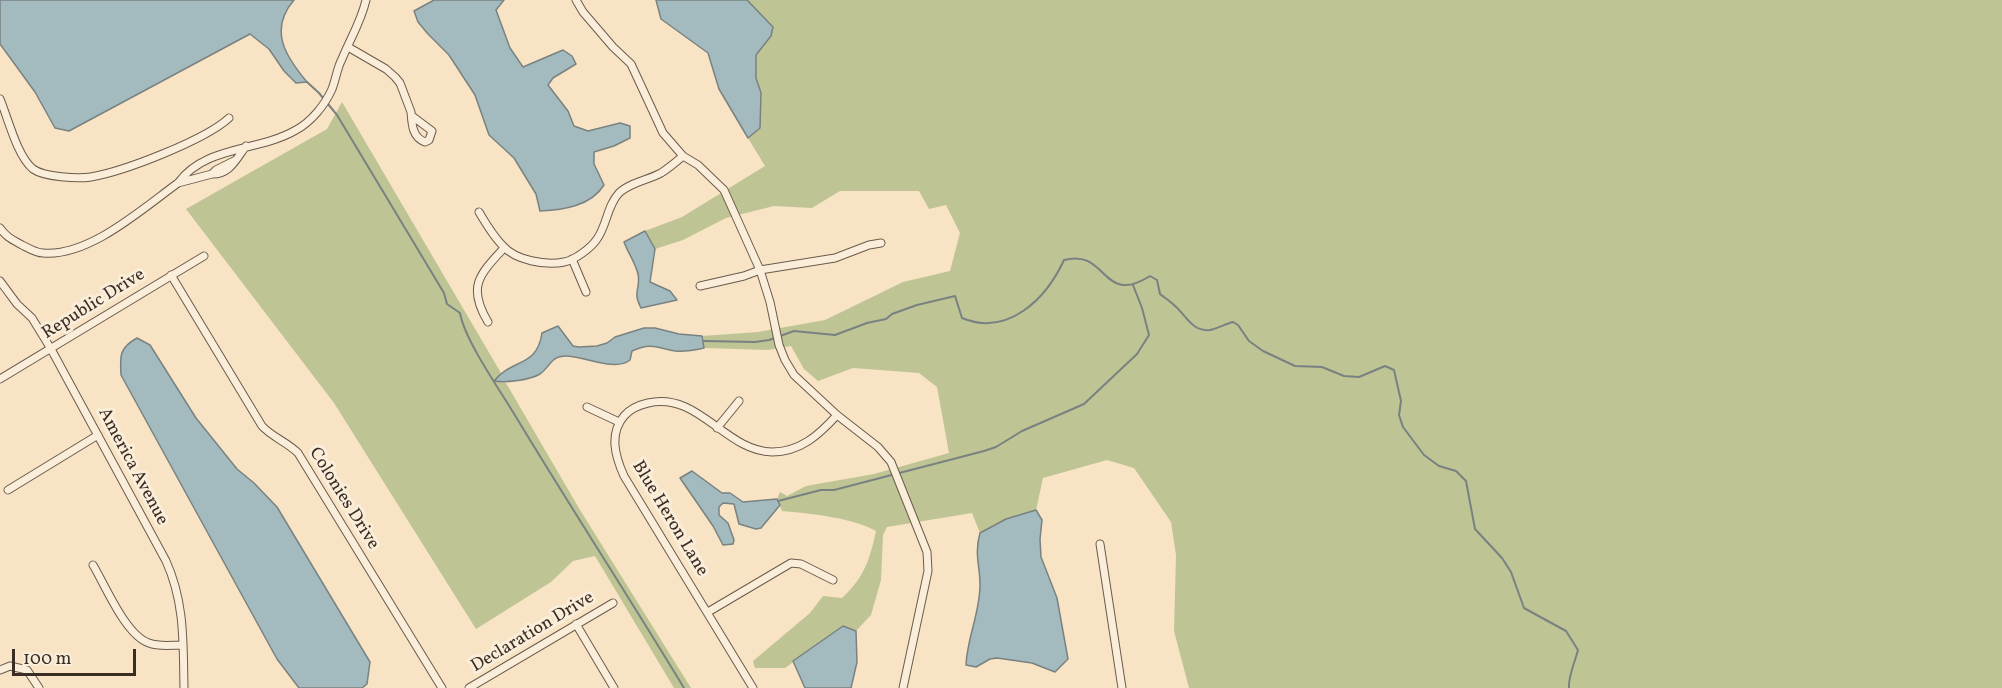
<!DOCTYPE html>
<style>
body{margin:0}
#map{position:relative;width:2002px;height:688px;overflow:hidden;background:#f8e4c4;font-family:Vollkorn,serif}
canvas{display:block}
.scale{position:absolute;left:12px;top:649px;width:124px;height:27px;box-sizing:border-box;border:3px solid #3a2d24;border-top:0;padding-left:8px;font-size:18px;line-height:21px;white-space:nowrap;color:#3a2d24;-webkit-text-stroke:4px #faedd9;paint-order:stroke}
</style>
<div id="map">
<canvas width="2002" height="688"></canvas>
<div class="scale">100 m</div>
</div>
<script>
const ctx = document.querySelector('canvas').getContext('2d');
ctx.lineJoin = 'round';
function paint(path, color) { ctx.fillStyle = color; ctx.fill(path, 'evenodd'); }
function trace(path, color, width, dash) { ctx.strokeStyle = color; ctx.lineWidth = width; ctx.lineCap = dash ? 'butt' : 'round'; ctx.setLineDash(dash || []); ctx.stroke(path); }
function label(font, color, halo, rows, align = 'center') {
  ctx.font = font + ' Vollkorn,serif'; ctx.lineWidth = 6; ctx.setLineDash([]); ctx.textBaseline = 'middle'; ctx.strokeStyle = halo; ctx.fillStyle = color; for (const [text, x, y, turn = 0] of rows) {
    ctx.save(); ctx.translate(x, y); ctx.rotate((+turn || 0) * Math.PI / 180); ctx.textAlign = isNaN(turn) ? turn : align; if (halo) ctx.strokeText(text, 0, 0); ctx.fillText(text, 0, 0); ctx.restore();
  }
}
paint(new Path2D(`
 M747 0H2002V688H1189L1174 631 1176 555 1171 522 1134 468 1107 460 1043 478 1036 510 1006 519 980 533 972 513 887 527 883 535 881 580 871 615 856 631 843 626 785 668H755L753 661 810 613 823 596 842 598C864 578 870 559 876 531 854 518 808 513 782 511L777 499 780 492 787 496 806 486 874 474 949 453 937 387 919 373 853 368 818 381 804 369 791 346 768 350 704 348 702 336 758 332 825 320 903 282 950 271 960 233 946 205 929 209 919 191H840L812 208 774 206 726 218 683 240 655 249 645 231 682 217 765 166 748 138 760 128 761 93 756 78V55L771 37Z
 M342 102 501 373 495 381 506 383 580 510 691 688H674L595 556 573 561 551 582 476 629 334 403 186 209 327 129Z`), '#bec494');
const water = new Path2D(`
 M0 0H294C268 30 286 57 307 82L296 83 284 71 269 49 250 34 69 131 55 128 35 92 0 44Z
 M434 0H504L496 10 510 48 523 67 563 50 572 56 576 64 553 78 548 85 568 111 574 126 588 131 620 123 630 126V138L614 146 594 152V164L604 185C591 206 563 210 540 211L536 194 514 158 489 135 475 95 449 55 428 34 418 22 414 11Z
 M656 0H747L773 27 771 36 756 55V78L761 93 760 128 748 138 719 89 708 53 661 19Z
 M645 231 655 249 650 282 670 291 677 300 641 308C632 291 641 289 638 274 635 262 628 253 624 242Z
 M558 326 573 346 579 347 597 346 607 343 615 337 644 328H655L679 334 702 336 704 348C695 350 685 352 675 351 657 348 652 342 632 351L630 360C615 372 584 356 566 356 551 356 550 367 540 374 530 380 506 383 494 381 512 358 537 368 542 333Z
 M137 338 150 345 196 418 237 469 254 483 277 507 370 662 367 684 362 688H299L277 659 121 375C120 356 119 348 137 338Z
 M692 471 722 493H730L743 502 777 499 780 505 761 528 756 529 739 524 734 504 723 503 719 507V515L728 523 734 540 733 544 723 545 713 526 680 478Z
 M1036 510 1042 520 1040 539 1041 557 1057 598 1068 659 1055 672 1032 663 997 658 990 659 976 667 966 665C967 638 980 613 980 585 980 564 974 555 980 533L1006 519Z
 M843 626 856 631 857 662 851 688H805L793 661Z`);
paint(water, '#a3bbbf');
trace(water, '#798281', 1.5);
trace(new Path2D(`
 M307 82 319 93 337 115 444 293 447 304 460 313C465 341 500 390 516 417 571 508 629 597 684 688
 M704 341 755 342 769 340 794 331 835 335 867 323 886 319 892 314 917 305 955 296 962 318C1008 337 1046 299 1064 260 1108 248 1101 307 1150 276L1157 280 1160 294C1165 298 1170 301 1175 306 1186 315 1192 332 1210 330 1217 329 1225 324 1233 322L1238 325 1249 341 1263 351 1295 366 1322 367 1344 376 1359 377 1385 366 1394 370 1401 401 1399 415 1403 427 1424 455 1439 466 1456 471 1466 481 1475 529 1502 558 1511 572 1524 608 1566 631 1578 650C1575 662 1568 676 1569 688
 M778 501 821 490H834L984 451 996 447 1022 431 1084 404 1137 354 1149 335 1142 308 1133 285`), '#798281', 2);
const street = new Path2D(`
 M576 0 583 12 613 47 631 64 663 133 683 156 698 165 724 190 760 270 770 302 779 345 785 360 794 375 837 415 878 447 891 462 927 552 928 571 903 688
 M348 47 386 69 395 77 400 83 411 112C412 124 412 137 425 142L429 140 432 131 412 116
 M0 99C8 118 17 156 33 169 44 177 78 179 91 177 125 171 205 140 229 118
 M211 174C230 175 236 159 246 146
 M178 183 212 174 216 170 236 160
 M479 212C486 224 493 236 503 246 515 260 546 266 564 262 575 260 591 248 597 239 607 225 607 206 619 193 629 183 648 180 661 173 669 168 676 162 683 156
 M0 228C6 237 13 240 22 245 28 248 36 253 43 253 89 257 142 209 178 183 206 145 258 152 296 130 311 122 325 105 332 89 336 79 337 68 342 59 350 39 361 22 366 0
 M572 259 586 292
 M171 275 262 426C272 437 287 442 298 453L442 688
 M0 281 17 304 32 318 51 349 166 561C185 603 183 643 184 688
 M700 286 744 276 760 270 835 258 869 245 881 243
 M488 322C467 287 479 275 504 248
 M0 379 204 256
 M587 407 619 422
 M717 428 739 401
 M8 490 98 435
 M1100 544 1122 688
 M93 565C105 585 126 636 149 643 159 647 171 645 182 645
 M708 612 791 563 801 564 833 580
 M576 624 614 688
 M0 670 10 666 27 670 39 688
 M469 688 613 603
 M753 688 624 476C615 456 609 434 624 416 630 409 639 405 648 403 698 391 725 451 772 452 800 452 819 435 837 415`);
trace(street, '#6a5b4c', 9);
trace(street, '#faedd9', 7);
label('18px', '#3a2d24', '#faedd9', [
 ["Republic Drive",94,305,-32],
 ["America Avenue",132,467,62],
 ["Colonies Drive",343,499,58],
 ["Blue Heron Lane",669,519,59],
 ["Declaration Drive",533,633,-31]
]);
</script>
